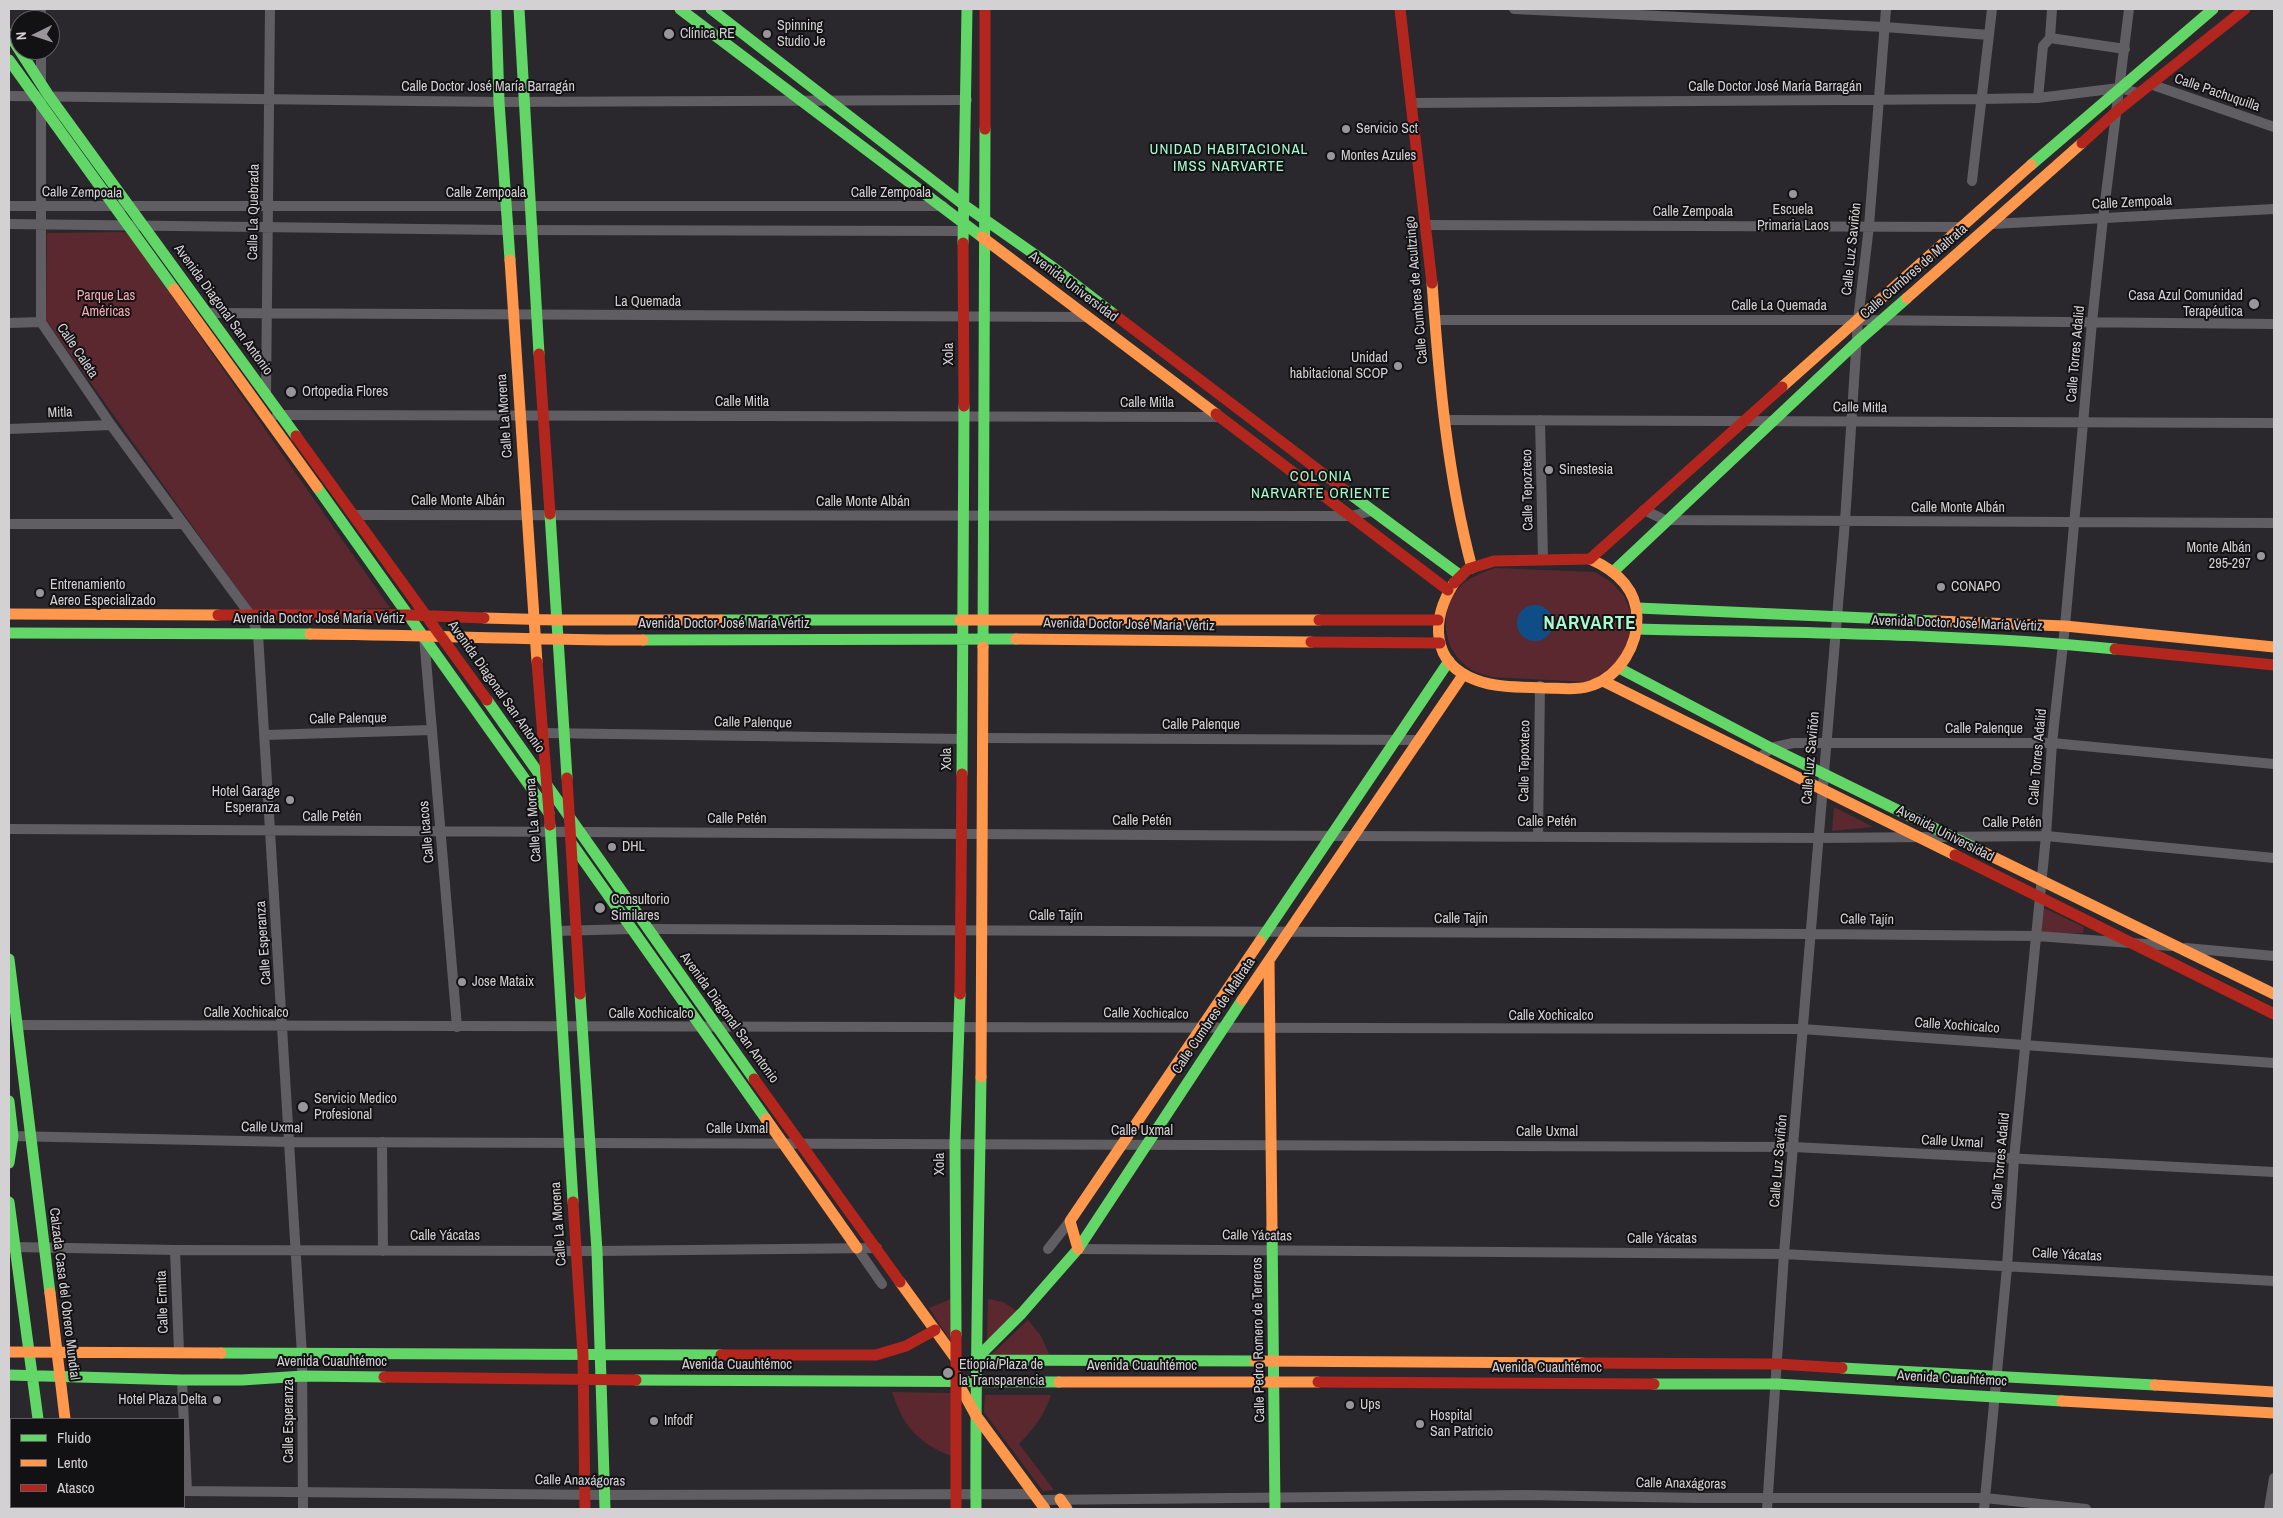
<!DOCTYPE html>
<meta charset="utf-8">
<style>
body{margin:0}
#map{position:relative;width:2283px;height:1518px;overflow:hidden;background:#2a282c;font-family:"Archivo Narrow",sans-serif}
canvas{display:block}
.frame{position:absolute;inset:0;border:10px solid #d4d1d5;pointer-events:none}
.legend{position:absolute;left:10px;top:1418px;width:175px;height:90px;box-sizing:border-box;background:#121113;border:1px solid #605e61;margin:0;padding:6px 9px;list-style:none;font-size:15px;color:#d4d1d5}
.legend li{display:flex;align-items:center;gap:10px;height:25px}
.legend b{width:25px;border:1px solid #605e61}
.north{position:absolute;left:10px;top:10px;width:50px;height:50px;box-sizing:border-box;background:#121113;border:1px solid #605e61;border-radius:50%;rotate:266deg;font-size:14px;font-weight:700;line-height:20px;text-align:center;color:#d4d1d5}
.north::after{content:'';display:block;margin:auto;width:18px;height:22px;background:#98969a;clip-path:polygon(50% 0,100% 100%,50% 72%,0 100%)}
</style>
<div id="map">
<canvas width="2283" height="1518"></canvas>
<div class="frame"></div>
<ul class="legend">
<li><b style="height:6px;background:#63d668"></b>Fluido</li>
<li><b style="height:6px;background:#ff974d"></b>Lento</li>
<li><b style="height:6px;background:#b3261e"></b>Atasco</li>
</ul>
<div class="north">N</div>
</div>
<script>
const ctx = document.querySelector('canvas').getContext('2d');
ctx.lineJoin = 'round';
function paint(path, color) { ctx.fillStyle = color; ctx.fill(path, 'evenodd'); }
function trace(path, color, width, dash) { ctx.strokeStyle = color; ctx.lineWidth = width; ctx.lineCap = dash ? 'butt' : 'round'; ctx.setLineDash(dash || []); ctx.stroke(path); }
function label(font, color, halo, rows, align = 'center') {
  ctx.font = font + ' "Archivo Narrow",sans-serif'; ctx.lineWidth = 4; ctx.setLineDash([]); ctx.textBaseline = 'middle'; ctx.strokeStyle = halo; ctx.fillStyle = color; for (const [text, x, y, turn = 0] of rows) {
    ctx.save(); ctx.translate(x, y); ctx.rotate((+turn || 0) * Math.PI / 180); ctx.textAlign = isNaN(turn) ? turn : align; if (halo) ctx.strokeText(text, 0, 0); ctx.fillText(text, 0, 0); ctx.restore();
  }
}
paint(new Path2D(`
 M127 232 390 608 253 611 46 320 47 233Z
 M1495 568 1595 572 1611 582 1624 596 1631 613 1633 631 1618 663 1588 682 1491 677C1480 674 1471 671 1463 663 1440 643 1440 603 1464 583 1473 576 1484 572 1495 568Z
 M1834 807 1873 827 1832 831Z
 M2044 908 2084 927 2083 933 2040 935Z
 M953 1298 952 1343 929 1308Z
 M988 1299 1003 1302 1017 1311 987 1342Z
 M1028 1320 1041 1336 1049 1354 990 1356Z
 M892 1392 951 1393V1456C917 1442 904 1427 892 1392Z
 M985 1395H1051C1044 1416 1034 1428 1019 1444L1054 1490 1043 1491 984 1412Z`), '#5c2830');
paint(new Path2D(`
 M1517 623a18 18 0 1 1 36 0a18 18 0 1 1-36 0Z`), '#0f4d86');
trace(new Path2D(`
 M1514 9 1885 27 1989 35
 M41 20V9
 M2050 38 2125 49
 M41 84V50
 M2150 84 2274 127
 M9 96 499 102 967 100
 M2038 98 2043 46 2050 38 2052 9
 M41 103V322L111 425 251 616 258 634 302 1355 303 1509
 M1412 103 1982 99 2038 98 2119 88 2138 93
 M1972 181 1992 9
 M9 206H943
 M9 224 505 230 963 231
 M1992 224 2274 209
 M1426 225 1960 227
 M208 313 1088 317
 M1435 320H1858L2274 324
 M9 323 41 322
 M266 395 270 9
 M277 415 1219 417
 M1445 420 2274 423
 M1540 420 1543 560
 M9 429 111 425
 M1644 510 1665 520 2274 523
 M353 515 1351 516 1372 511
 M9 524H183
 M424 636 457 1027
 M543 733 962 739
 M265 735 432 730
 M982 738 1420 740
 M1758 759 1771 748 1793 743H2052L2274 764
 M9 829 1353 836 1818 838 2046 836 2274 858
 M1538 836 1540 686
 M648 929 1811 934 2037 936 2171 946
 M556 931 632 929
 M2186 948 2274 956
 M17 1025 1802 1029 2274 1063
 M9 1136 290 1142 1794 1147 2274 1172
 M382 1142 383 1251
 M14 1247 175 1250 597 1251 877 1248
 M857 1248 882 1284
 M1048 1249 1070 1221
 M1078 1249 1784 1254 2274 1281
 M175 1250 179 1352
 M182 1380 187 1491
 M184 1491 605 1495 1034 1494
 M9 1492H11
 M1038 1500 1525 1495 1699 1498H1985L2086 1509
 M1767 1509 1784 1254 1845 521 1858 320 1869 226 1886 9
 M1984 1509 2007 1267 2014 1159 2046 836 2052 743 2065 626 2092 322 2103 218 2129 9
 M2269 1509 2274 1478`), '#605e62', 10);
trace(new Path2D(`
 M496 9 499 102 510 260
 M519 9 539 354
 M680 9 982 237
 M711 9 964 205 1054 268 1115 315
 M9 34 49 96 296 436
 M9 60 174 289
 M2031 165 2213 9
 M963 243 967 9
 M317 487 549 813
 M1346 491 1461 576
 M550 514 567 778
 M1615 570 1858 341 1907 298
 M1638 608 1936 621
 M721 620H960
 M1637 629C1796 633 1957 633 2115 649
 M9 633 310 634
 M643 640 1016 639
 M983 647 985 129
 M1619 668 1771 748 1981 851
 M487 700 754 1079
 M962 774 964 406
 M550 825 573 1202
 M572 844 766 1119
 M1260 941 1449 661
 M9 959 50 1293
 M580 994 597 1251 605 1509
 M9 1101 13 1136 9 1163
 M9 1202 38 1419
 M1272 1228 1275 1509
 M956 1335 955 1143 960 994
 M221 1353 721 1355
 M975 1360 1022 1313 1078 1249 1242 1000
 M975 1360 1255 1361
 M1842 1368 2155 1385
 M9 1375 182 1380H242L303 1376 384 1377
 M636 1380 1059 1382
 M1654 1384H1777L2062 1401
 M976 1509C975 1365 979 1221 981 1077`), '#63d668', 11);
trace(new Path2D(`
 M982 237 1216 414
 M510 260 537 662
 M1432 283C1439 379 1447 474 1472 568
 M174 289 317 487
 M1907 298 2082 143
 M1782 387 2031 165
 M1454 583C1431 619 1430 663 1476 680 1497 688 1521 687 1544 688 1559 688 1578 691 1593 685 1620 675 1638 645 1637 617 1636 587 1615 570 1590 559
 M9 614 218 615
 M484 618 557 620H721
 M960 620H1319
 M1936 621 2065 626 2274 647
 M310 634C421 635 532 640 643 640
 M1016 639 1311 642
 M1603 681 1955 855
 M1981 851 2274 994
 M1269 961 1272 1228
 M1242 1000 1463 675
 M981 1077 983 647
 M766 1119 857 1248
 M1078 1249 1070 1221 1260 941
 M900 1282 956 1359
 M50 1293 65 1419
 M9 1352 221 1353
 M1255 1361 1583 1363
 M957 1381 975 1414 1045 1509
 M1059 1382H1318
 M2155 1385 2274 1392
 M2062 1401 2274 1413
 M1060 1499 1067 1509
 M50 1507V1509
 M76 1507V1509`), '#ff974d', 11);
trace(new Path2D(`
 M1400 9 1432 283
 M985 129V9
 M2082 143 2117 111 2245 9
 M963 243 964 406
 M1115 315 1346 491
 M539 354 550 514
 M1216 414 1448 590
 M296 436 487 700
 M1590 559 1782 387
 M1454 583 1468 569 1494 561 1590 559
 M218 615H410L484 618
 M1319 620H1438
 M1311 642 1440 643
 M2115 649 2274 665
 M537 662 550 825
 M567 778 580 994
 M1955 855 2274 1014
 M960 994 962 774
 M754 1079 900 1282
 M573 1202 583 1355 585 1509
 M956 1335V1509
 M721 1355H876L906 1346 935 1330
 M1583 1363 1778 1364 1842 1368
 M384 1377 636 1380
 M1318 1382 1654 1384`), '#b3261e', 11);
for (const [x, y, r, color] of [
 [669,34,6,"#98969a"],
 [767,34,5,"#98969a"],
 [1346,129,5,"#98969a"],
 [1331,156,5,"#98969a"],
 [1793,194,5,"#98969a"],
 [2254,304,6,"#98969a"],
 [1398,366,5,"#98969a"],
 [291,392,6,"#98969a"],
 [1549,470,5,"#98969a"],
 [2261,556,5,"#98969a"],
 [1941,587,5,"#98969a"],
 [40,593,5,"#98969a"],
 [290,800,5,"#98969a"],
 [612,847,5,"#98969a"],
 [600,908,6,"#98969a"],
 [462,982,5,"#98969a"],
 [303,1107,6,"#98969a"],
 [948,1373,6,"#98969a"],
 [217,1400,5,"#98969a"],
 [1350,1405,5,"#98969a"],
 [654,1421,5,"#98969a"],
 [1420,1424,5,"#98969a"]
]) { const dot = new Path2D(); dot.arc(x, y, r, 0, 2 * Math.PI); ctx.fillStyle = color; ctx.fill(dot); trace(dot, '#121113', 2); }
label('14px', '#d4d1d5', '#121113', [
 ["Spinning",777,26],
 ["Studio Je",777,42],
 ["Clínica RE",680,34],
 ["Servicio Sct",1356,129],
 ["Montes Azules",1341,156],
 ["Escuela",1793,210,"center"],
 ["Primaria Laos",1793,226,"center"],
 ["Casa Azul Comunidad",2243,296,"right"],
 ["Terapéutica",2243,312,"right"],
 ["Unidad",1388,358,"right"],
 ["habitacional SCOP",1388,374,"right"],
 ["Ortopedia Flores",302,392],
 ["Sinestesia",1559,470],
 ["Monte Albán",2251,548,"right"],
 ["295-297",2251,564,"right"],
 ["Entrenamiento",50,585],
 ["Aereo Especializado",50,601],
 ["CONAPO",1951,587],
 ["Hotel Garage",280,792,"right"],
 ["Esperanza",280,808,"right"],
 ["DHL",622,847],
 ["Consultorio",611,900],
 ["Similares",611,916],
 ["Jose Mataix",472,982],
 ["Servicio Medico",314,1099],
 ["Profesional",314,1115],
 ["Etiopía/Plaza de",959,1365],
 ["la Transparencia",959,1381],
 ["Hotel Plaza Delta",207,1400,"right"],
 ["Ups",1360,1405],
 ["Hospital",1430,1416],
 ["San Patricio",1430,1432],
 ["Infodf",664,1421]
], 'left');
label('14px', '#d4d1d5', '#121113', [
 ["Calle Doctor José María Barragán",488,87],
 ["Calle Doctor José María Barragán",1775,87],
 ["Calle Pachuquilla",2217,93,19],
 ["Calle Zempoala",82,193,1],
 ["Calle Zempoala",486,193],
 ["Calle Zempoala",891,193],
 ["Calle Zempoala",2132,203,-3],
 ["Calle La Quebrada",254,212,-89],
 ["Calle Zempoala",1693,212],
 ["Calle Luz Saviñón",1852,249,-84],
 ["Calle Cumbres de Maltrata",1914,272,-41],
 ["Avenida Universidad",1073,287,37],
 ["Calle Cumbres de Acultzingo",1417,290,-95],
 ["La Quemada",648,302],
 ["Calle La Quemada",1779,306],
 ["Avenida Diagonal San Antonio",223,310,54],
 ["Calle Caleta",77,351,56],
 ["Xola",949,354,-90],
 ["Calle Torres Adalid",2076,354,-85],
 ["Calle Mitla",742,402],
 ["Calle Mitla",1147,403],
 ["Calle Mitla",1860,408,1],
 ["Mitla",60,413,-2],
 ["Calle La Morena",505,416,-94],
 ["Calle Tepozteco",1528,490,-91],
 ["Calle Monte Albán",458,501],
 ["Calle Monte Albán",863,502],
 ["Calle Monte Albán",1958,508],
 ["Avenida Doctor José María Vértiz",319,619],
 ["Avenida Doctor José María Vértiz",724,624],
 ["Avenida Doctor José María Vértiz",1957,624,2],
 ["Avenida Doctor José María Vértiz",1129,625,1],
 ["Avenida Diagonal San Antonio",496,687,55],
 ["Calle Palenque",348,719,-1],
 ["Calle Palenque",753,723,1],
 ["Calle Palenque",1201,725],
 ["Calle Palenque",1984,729],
 ["Calle Torres Adalid",2038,757,-85],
 ["Calle Luz Saviñón",1811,758,-85],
 ["Xola",947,759,-90],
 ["Calle Tepoxteco",1525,761,-89],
 ["Calle Petén",332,817],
 ["Calle Petén",737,819],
 ["Calle La Morena",534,820,-94],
 ["Calle Petén",1142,821],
 ["Calle Petén",1547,822],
 ["Calle Petén",2012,823],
 ["Calle Icacos",427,832,-95],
 ["Avenida Universidad",1945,834,27],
 ["Calle Tajín",1056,916],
 ["Calle Tajín",1461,919],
 ["Calle Tajín",1867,920,1],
 ["Calle Esperanza",264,943,-94],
 ["Calle Xochicalco",246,1013],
 ["Calle Xochicalco",651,1014],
 ["Calle Xochicalco",1146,1014,1],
 ["Calle Cumbres de Maltrata",1214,1016,-56],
 ["Calle Xochicalco",1551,1016],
 ["Avenida Diagonal San Antonio",729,1018,54],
 ["Calle Xochicalco",1957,1026,4],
 ["Calle Uxmal",272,1128,1],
 ["Calle Uxmal",737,1129],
 ["Calle Uxmal",1142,1131],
 ["Calle Uxmal",1547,1132],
 ["Calle Uxmal",1952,1142,3],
 ["Calle Luz Saviñón",1779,1161,-85],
 ["Calle Torres Adalid",2001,1161,-85],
 ["Xola",940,1164,-90],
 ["Calle La Morena",559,1224,-94],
 ["Calle Yácatas",445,1236],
 ["Calle Yácatas",1257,1236,1],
 ["Calle Yácatas",1662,1239],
 ["Calle Yácatas",2067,1255,3],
 ["Calzada Casa del Obrero Mundial",64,1294,83],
 ["Calle Ermita",163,1302,-92],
 ["Calle Pedro Romero de Terreros",1259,1340,-91],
 ["Avenida Cuauhtémoc",332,1362],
 ["Avenida Cuauhtémoc",737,1365],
 ["Avenida Cuauhtémoc",1142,1366],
 ["Avenida Cuauhtémoc",1547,1368],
 ["Avenida Cuauhtémoc",1952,1379,3],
 ["Calle Esperanza",289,1421,-90],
 ["Calle Anaxágoras",580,1481,1],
 ["Calle Anaxágoras",1681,1484,1]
]);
label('14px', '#f7aab1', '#121113', [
 ["Parque Las",106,296],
 ["Américas",106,312]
]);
ctx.letterSpacing = '1px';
label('15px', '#a7f9ce', '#121113', [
 ["UNIDAD HABITACIONAL",1229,150],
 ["IMSS NARVARTE",1229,167],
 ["COLONIA",1321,477],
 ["NARVARTE ORIENTE",1321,494]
]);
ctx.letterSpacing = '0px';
ctx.letterSpacing = '1px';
label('bold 19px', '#a7f9ce', '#121113', [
 ["NARVARTE",1590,624]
]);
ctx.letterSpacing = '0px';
</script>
